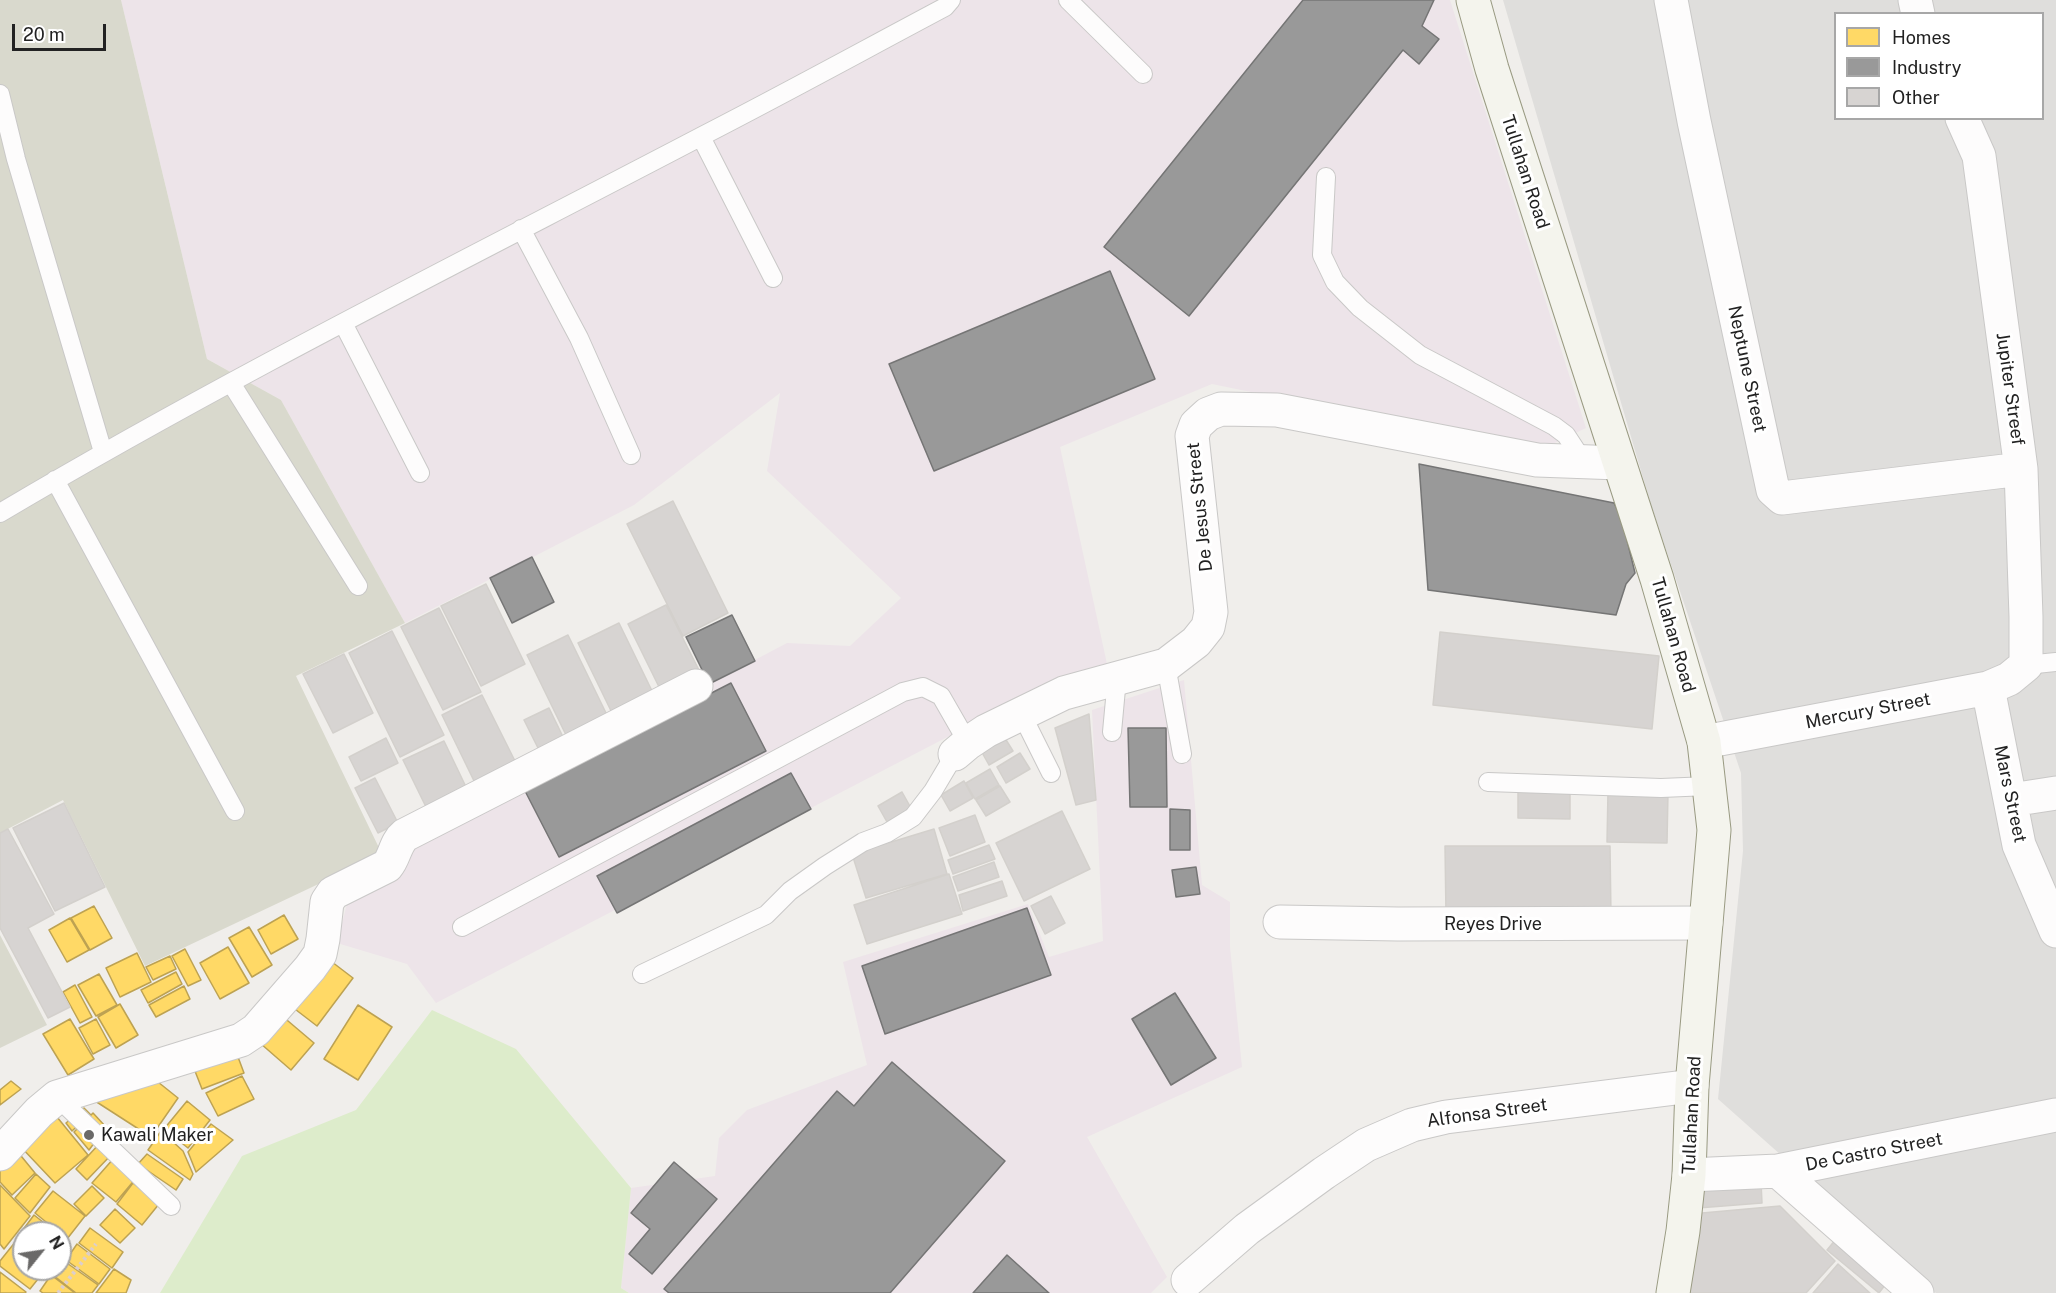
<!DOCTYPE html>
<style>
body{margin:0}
#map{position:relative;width:2056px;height:1293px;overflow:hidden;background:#f0eeeb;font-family:"Public Sans",sans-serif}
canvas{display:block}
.legend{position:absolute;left:1834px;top:12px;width:210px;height:108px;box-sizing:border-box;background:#fff;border:2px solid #a7a7a7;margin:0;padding:8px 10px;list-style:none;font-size:18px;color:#222}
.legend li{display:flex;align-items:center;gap:12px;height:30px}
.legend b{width:30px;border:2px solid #a7a7a7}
.north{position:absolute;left:12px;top:1221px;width:60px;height:60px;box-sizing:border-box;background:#fff;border:2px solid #a7a7a7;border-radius:50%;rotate:60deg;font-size:16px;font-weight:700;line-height:24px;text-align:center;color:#222}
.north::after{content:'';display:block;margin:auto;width:21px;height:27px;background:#6a6968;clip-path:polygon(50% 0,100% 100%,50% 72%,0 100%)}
.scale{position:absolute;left:12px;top:24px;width:94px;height:27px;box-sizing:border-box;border:3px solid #222;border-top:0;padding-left:8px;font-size:18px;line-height:21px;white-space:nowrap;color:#222;-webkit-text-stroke:4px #fff;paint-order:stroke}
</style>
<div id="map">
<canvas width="2056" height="1293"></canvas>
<ul class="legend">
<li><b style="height:16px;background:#ffd966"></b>Homes</li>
<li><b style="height:16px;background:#999"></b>Industry</li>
<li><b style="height:16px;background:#d7d4d2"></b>Other</li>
</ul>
<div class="north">N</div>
<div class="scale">20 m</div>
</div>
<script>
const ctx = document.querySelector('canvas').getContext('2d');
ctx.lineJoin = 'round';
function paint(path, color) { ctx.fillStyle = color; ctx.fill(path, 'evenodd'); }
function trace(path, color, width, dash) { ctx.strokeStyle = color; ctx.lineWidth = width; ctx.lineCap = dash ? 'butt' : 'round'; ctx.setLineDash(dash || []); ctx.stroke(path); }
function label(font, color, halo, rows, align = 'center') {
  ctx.font = font + ' "Public Sans",sans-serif'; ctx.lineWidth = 6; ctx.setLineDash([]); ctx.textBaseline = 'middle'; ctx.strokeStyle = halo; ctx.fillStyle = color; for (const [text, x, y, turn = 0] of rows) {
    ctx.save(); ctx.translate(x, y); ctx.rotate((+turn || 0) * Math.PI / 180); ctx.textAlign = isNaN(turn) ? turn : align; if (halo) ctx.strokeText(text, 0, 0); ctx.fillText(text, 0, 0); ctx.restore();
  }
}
paint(new Path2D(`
 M1503 0H2056V1293H1936L1718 1099 1743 851 1741 773 1651 505ZM1836 14H2042V118H1836Z`), '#dfdedc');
paint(new Path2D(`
 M121 0H1450L1586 428 1538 451 1212 384 1060 447 1107 664 1007 706 436 1003 407 964 337 943 348 900 409 863 413 840 787 643 850 646 901 598 767 471 780 393 634 505 405 623 281 400 207 359Z
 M1184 680 1202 885 1230 902V947L1242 1067 1087 1137 1167 1277 1151 1293H629L621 1288 631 1188 715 1176 719 1138 747 1110 867 1065 843 962 1028 904 1049 957 1103 941 1092 710Z`), '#ede4e9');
paint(new Path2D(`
 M0 0H121L207 359 281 400 405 623 296 676 382 854 145 966 63 800 0 833Z
 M0 935 47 1025 0 1048Z`), '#d9d9cd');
paint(new Path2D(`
 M432 1010 516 1049 631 1188 621 1288 629 1293H160L242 1156 356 1110Z`), '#ddeccb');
const homes = new Path2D(`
 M94 906 112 938 90 950 71 918Z
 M284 915 298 939 271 954 258 930Z
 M70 918 89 950 67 962 49 930Z
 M249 927 272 965 252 977 229 938Z
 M311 946 353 978 317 1026 274 993Z
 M228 947 249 983 220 999 200 963Z
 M185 949 201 980 188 986 172 956Z
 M137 953 151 982 120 997 106 968Z
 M170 956 176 969 153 980 146 967Z
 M176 972 182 984 148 1003 141 990Z
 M99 974 117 1005 96 1016 78 985Z
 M75 985 92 1017 80 1023 63 992Z
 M184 986 190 999 156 1017 149 1005Z
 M120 1004 138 1035 116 1048 98 1017Z
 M268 1004 314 1043 291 1070 245 1030Z
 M358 1005 392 1027 358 1080 324 1059Z
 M70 1019 94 1059 68 1075 43 1034Z
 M96 1019 110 1045 93 1054 79 1028Z
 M235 1049 244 1073 202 1089 193 1066Z
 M128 1058 178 1098 151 1137 92 1099 100 1072Z
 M242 1076 254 1099 218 1116 206 1093Z
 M11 1081 21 1089 0 1105V1090Z
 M187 1101 210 1120 188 1148 164 1129Z
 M84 1108 90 1114 72 1131 66 1123Z
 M93 1113 106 1127 89 1150 74 1132Z
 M57 1117 88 1155 55 1183 20 1146Z
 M211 1124 233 1140 196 1172 188 1152Z
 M161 1131 183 1151 193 1174 190 1180 148 1150Z
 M100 1143 111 1155 87 1180 76 1169Z
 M17 1151 35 1173 12 1195 0 1182V1165Z
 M147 1154 183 1179 176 1190 138 1164Z
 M114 1158 137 1177 116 1202 92 1183Z
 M36 1174 50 1187 30 1213 15 1198Z
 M133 1183 159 1204 142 1225 117 1204Z
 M0 1185 30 1216 4 1249 0 1244Z
 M92 1186 104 1198 86 1216 74 1204Z
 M53 1191 85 1216 67 1239 35 1213Z
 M115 1209 135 1228 120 1243 100 1225Z
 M34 1215 57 1233H24V1244L16 1239Z
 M90 1228 123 1252 112 1268 79 1243Z
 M16 1241 24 1248V1269H46L30 1289 0 1266V1261Z
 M77 1244 110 1269 99 1284 66 1260Z
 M64 1261 98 1285 92 1293H76L53 1275 58 1269H60Z
 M114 1269 131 1280 126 1293H96Z
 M0 1272 26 1292 25 1293H0Z
 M51 1275 75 1293H43L40 1291Z`);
paint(homes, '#ffd966');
trace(homes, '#bda252', 1.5);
const industry = new Path2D(`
 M1303 0H1434L1422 26 1439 39 1419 64 1403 50 1189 316 1104 247Z
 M1110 271 1155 379 934 471 889 364Z
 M1419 464 1614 503 1622 519 1635 573 1626 584 1616 615 1428 590Z
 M532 557 554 602 512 623 490 578Z
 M732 615 755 661 709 684 686 637Z
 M731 683 766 751 559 857 524 789Z
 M1128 728H1166L1167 807H1130Z
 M791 773 811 809 617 913 597 876Z
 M1170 809 1190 810V850H1170Z
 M1196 867 1200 894 1176 897 1172 870Z
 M1027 908 1051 975 885 1034 862 966Z
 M1175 993 1216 1058 1171 1085 1132 1019Z
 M892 1062 1005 1161 890 1293H669L664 1289 837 1091 854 1106Z
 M674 1162 717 1199 652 1274 629 1254 650 1229 631 1213Z
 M1007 1255 1049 1293H973Z`);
paint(industry, '#999');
trace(industry, '#757575', 1.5);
const building = new Path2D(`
 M673 501 728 613 683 636 627 524Z
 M486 584 525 664 481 686 441 606Z
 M666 605 702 676 663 695 628 624Z
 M439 608 481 692 443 710 401 627Z
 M619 623 655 697 614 717 578 643Z
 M392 631 444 735 400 757 349 653Z
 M1440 632 1659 656 1652 729 1433 705Z
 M568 635 607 715 566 735 527 655Z
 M344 654 373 713 333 733 303 674Z
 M482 695 516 763 475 783 442 715Z
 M549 708 566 743 542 756 524 720Z
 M1089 714 1096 800 1076 805 1055 728Z
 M1003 735 1013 751 989 765 980 749Z
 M386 738 398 763 361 781 349 757Z
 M444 741 467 789 427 809 403 760Z
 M1020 753 1030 769 1006 783 997 767Z
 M990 769 999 785 975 799 966 783Z
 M375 778 398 823 378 833 355 788Z
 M964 781 973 798 950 811 941 795Z
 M1000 786 1010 802 986 816 976 800Z
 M1518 789 1570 790V819L1518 818Z
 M1608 791 1668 793 1667 843 1607 842Z
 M902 792 911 808 887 822 878 806Z
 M64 803 105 887 55 911 13 828Z
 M1062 811 1090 869 1024 901 996 843Z
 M975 815 985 842 950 856 939 828Z
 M8 829 54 914 28 928 70 1007 48 1018 0 928V833Z
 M934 829 947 874 866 898 852 854Z
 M989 845 995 859 953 874 948 860Z
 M1445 846H1610L1611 916H1446Z
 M994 862 999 877 958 891 953 877Z
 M949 874 962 914 867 944 854 905Z
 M1002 881 1007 896 963 911 959 895Z
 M1051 896 1065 923 1045 934 1031 906Z
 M1761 1182 1762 1203 1698 1208V1187Z
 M1780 1206 1835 1261 1806 1293H1685L1702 1213Z
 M1841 1233 1892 1276 1879 1293 1827 1250Z
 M1838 1264 1870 1293H1813Z`);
paint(building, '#d7d4d2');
trace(building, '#d3d0cc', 1.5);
const service = new Path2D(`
 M1068 0 1143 74
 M0 94 16 159 103 452
 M701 137 773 278
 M1326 177 1322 255 1335 282 1360 308 1420 355 1554 426 1566 435 1583 461
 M521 229 579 338 631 455
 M343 323 420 473
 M231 383 358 586
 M55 480 235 811
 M0 513C229 377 467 259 702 136 784 94 864 50 945 7L951 0
 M1166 665 1182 754
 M2026 665 2056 662
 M1021 713 1051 773
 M1112 732 1117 678
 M1488 782 1661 788 1709 786
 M462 927 903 692 923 687 941 696 968 743
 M642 974 766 915 790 891 825 866 863 842 887 833 913 817 933 791 955 754
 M57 1097 171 1206`);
const minor = new Path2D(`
 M1671 0 1694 121 1773 490 1782 498 2021 469
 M1915 0 1918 14
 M1988 688 2019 845 2056 931
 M1704 742 1988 688 2009 679 2026 665V617L2021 469 1979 156 1962 118
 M955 754 968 743 986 731 1064 693 1166 665 1196 642 1208 627 1211 612 1192 436 1196 425 1208 414 1221 409 1277 410 1537 460 1619 463
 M2011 800 2056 793
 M1280 922 1398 924 1706 923
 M0 1154 39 1112 57 1097 241 1040 256 1030 310 968 320 954 323 939 327 902 333 893 387 866C395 857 395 843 405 835L696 686
 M1778 1171 1917 1293
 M1689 1175 1778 1171 2056 1115
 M1188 1280 1247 1229 1324 1173 1366 1145 1412 1125 1446 1117 1692 1086`);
const secondary = new Path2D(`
 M1473 0 1492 69 1657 579 1704 742 1714 830 1692 1086 1689 1175 1683 1231 1673 1293`);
trace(service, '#c9c8c7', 20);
trace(minor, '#c9c8c7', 35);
trace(secondary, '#999a82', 35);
trace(new Path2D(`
 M58 1293 96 1244`), '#dccecd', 4, [3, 3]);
trace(service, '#fdfcfc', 18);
trace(minor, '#fdfcfc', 33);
trace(secondary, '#f4f4ed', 33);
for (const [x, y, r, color] of [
 [89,1135,6,"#6a6968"]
]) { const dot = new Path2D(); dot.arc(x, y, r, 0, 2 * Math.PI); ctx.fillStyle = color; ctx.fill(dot); trace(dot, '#fff', 2); }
label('18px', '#222', '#fff', [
 ["Tullahan Road",1525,172,72],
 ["Neptune Street",1747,369,78],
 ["Jupiter Streef",2010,389,82],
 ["De Jesus Street",1200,507,-96],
 ["Tullahan Road",1673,635,74],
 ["Mercury Street",1868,711,-11],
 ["Mars Street",2010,794,78],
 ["Reyes Drive",1493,924],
 ["Alfonsa Street",1487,1113,-8],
 ["Tullahan Road",1692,1115,-87],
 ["De Castro Street",1874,1152,-11]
]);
label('18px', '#222', '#fff', [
 ["Kawali Maker",101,1135]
], 'left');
</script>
